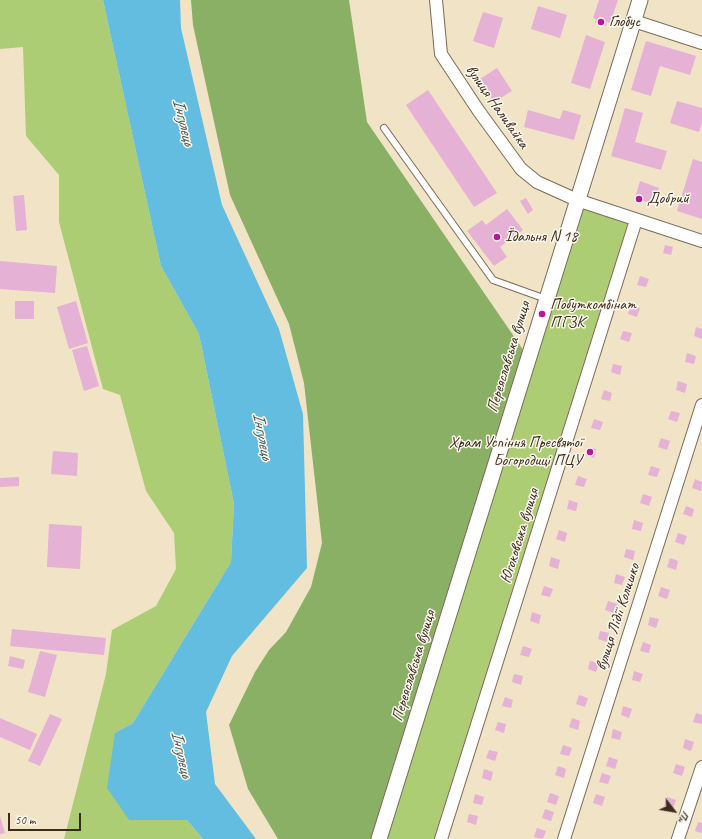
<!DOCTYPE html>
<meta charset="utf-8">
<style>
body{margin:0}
#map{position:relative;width:702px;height:839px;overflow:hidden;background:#f1e3c6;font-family:Caveat,sans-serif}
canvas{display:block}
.north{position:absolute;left:654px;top:791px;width:40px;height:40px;-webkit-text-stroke:3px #fbf7ec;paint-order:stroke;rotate:121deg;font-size:11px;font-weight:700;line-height:16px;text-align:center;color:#3b2a1e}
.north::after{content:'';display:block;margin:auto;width:14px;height:18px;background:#3b2a1e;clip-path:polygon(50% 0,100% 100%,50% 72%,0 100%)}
.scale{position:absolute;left:8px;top:813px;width:73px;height:18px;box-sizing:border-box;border:2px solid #3b2a1e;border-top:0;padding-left:5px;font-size:12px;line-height:14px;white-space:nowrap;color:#3b2a1e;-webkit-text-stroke:3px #fbf7ec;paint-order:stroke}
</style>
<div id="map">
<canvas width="702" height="839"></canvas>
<div class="north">Пн</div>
<div class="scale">50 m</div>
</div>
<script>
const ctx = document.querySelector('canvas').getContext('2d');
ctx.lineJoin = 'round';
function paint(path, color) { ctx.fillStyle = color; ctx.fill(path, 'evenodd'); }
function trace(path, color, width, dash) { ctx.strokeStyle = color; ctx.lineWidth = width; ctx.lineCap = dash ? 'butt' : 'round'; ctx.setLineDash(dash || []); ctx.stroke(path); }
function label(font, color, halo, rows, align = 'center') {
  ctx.font = font + ' Caveat,sans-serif'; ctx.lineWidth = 3; ctx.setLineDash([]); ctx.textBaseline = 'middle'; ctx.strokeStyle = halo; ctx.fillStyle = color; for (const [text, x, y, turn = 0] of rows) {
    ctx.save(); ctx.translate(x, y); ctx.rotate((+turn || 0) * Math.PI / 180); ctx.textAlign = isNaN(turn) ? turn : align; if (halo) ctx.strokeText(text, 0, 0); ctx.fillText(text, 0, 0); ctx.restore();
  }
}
paint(new Path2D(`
 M0 0H103L161 266 199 334 234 504 231 562 133 723 115 733 129 820H187L203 839H64L106 674 112 630 156 606 176 569 174 533 146 491 120 395 103 389 59 222V175L26 136 23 47 0 49Z
 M577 200 636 220 440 839H379Z`), '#adcd75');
paint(new Path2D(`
 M191 0H349L367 122 528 357 379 839H278L248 789 229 725 255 672 269 650 286 632 311 587 322 543 304 383 289 324 230 195 193 25Z`), '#8ab066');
paint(new Path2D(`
 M103 0H180L181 28 222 205 279 329 303 414 307 568 232 656 206 712 215 784 256 839H203L187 820H129L107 788 115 733 133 723 231 562 234 504 199 334 161 266Z`), '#63bde1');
paint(new Path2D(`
 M599 0H618L610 23 607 22 606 26 595 23 596 19 593 18Z
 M538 6 567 15 560 38 531 29Z
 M483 12 503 18 494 48 473 41Z
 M586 35 605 42 590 89 571 83Z
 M646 41 696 56 690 75 660 66 651 96 631 90Z
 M497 68 512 91 494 102 480 79Z
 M428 90 497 193 474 207 406 105Z
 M677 101 702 108V122L699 132 670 123Z
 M625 108 643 113 635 142 667 151 661 170 611 156Z
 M528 110 560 119 563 110 581 115 574 140 524 127Z
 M693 159 702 162V219L677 211Z
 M640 181 659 188 653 204 635 198Z
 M24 195 27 230 16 231 13 196Z
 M526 198 533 210 528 214 520 201Z
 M507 209 523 230 500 247 507 257 494 266 467 231 482 220 486 225Z
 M665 245 673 247 671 255 663 253Z
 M0 261 57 266 55 293 0 289Z
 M640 276 649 279 646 287 637 285Z
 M15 301H34V319H15Z
 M76 301 88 343 69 349 57 307Z
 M631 305 640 308 637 317 628 314Z
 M696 327 702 329V339L694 336Z
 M623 331 632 333 629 342 620 339Z
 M87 346 99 386 84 391 72 350Z
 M687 353 696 356 694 364 685 362Z
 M613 364 622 366 620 375 611 372Z
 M678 381 687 384 685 393 676 390Z
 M604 390 612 393 610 401 601 399Z
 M671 411 680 413 677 422 668 419Z
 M594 419 603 422 600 430 591 428Z
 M661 438 670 441 667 450 658 447Z
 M588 447 596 449 594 458 585 455Z
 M53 451 78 453 77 476 51 474Z
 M651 466 660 469 657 477 648 475Z
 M578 476 587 479 584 487 575 485Z
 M19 477V486L0 487V478Z
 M695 479 702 482 701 491 692 488Z
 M643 494 652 497 649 506 640 503Z
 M569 500 578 503 576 511 567 509Z
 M686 506 694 509 692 517 683 514Z
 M634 520 643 523 641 531 632 529Z
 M49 524 82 526 80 569 47 567Z
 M559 530 567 533 565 542 556 539Z
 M678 533 687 536 684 545 675 542Z
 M626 549 635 551 633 560 624 557Z
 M551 557 560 560 558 569 549 566Z
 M670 558 678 561 676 570 667 567Z
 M616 574 625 577 622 585 614 583Z
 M544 586 553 589 550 597 541 595Z
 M661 587 670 590 667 599 658 596Z
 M608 601 617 604 614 613 605 610Z
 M532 612 541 615 539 624 530 621Z
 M650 617 659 619 656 628 648 625Z
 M12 629 106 638 104 655 10 646Z
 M600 631 609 633 607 642 598 639Z
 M643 642 651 645 649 653 640 651Z
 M523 646 532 649 529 657 520 655Z
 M40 651 57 655 45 697 28 692Z
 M10 656 25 660 23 669 8 666Z
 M590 661 599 663 596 672 588 669Z
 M634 671 643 674 640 682 632 680Z
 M514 674 523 676 521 685 512 682Z
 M579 695 588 698 585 707 576 704Z
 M505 697 513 700 511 708 502 706Z
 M623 706 632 709 629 718 621 715Z
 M696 713 702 715V724L693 722Z
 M50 714 62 719 40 766 28 761Z
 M0 718 37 734 30 750 0 737Z
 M572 718 580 721 578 730 569 727Z
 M498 722 506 724 504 733 495 730Z
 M613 729 622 732 620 740 611 738Z
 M685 739 694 742 691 751 683 748Z
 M563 745 572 748 569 756 560 754Z
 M489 750 498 752 495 761 486 758Z
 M609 757 618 760 615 769 606 766Z
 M676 764 685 767 682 776 673 773Z
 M558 766 566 769 564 778 555 775Z
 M484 769 493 772 491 781 482 778Z
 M602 773 611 776 608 784 599 782Z
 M550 793 559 796 556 805 547 802Z
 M475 794 484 797 482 805 473 803Z
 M596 794 605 797 602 806 593 803Z
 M667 797 676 800 673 808 664 806Z
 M545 809 554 812 551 821 542 818Z
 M469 814 478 816 476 825 467 822Z
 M0 816 5 833 0 834Z
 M698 822 702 823V833L695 831Z
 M537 828 546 831 543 839 534 837Z`), '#e5b1d5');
const service = new Path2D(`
 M384 128 493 280 546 299`);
const minor = new Path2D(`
 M436 0 441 54 478 110 521 169 537 182 577 200 702 241
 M634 21 702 43
 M441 839 636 220
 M564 839 702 405
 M678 839 702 767`);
const tertiary = new Path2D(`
 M379 839 640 0`);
trace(service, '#7b6b59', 8);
trace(minor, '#7b6b59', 14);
trace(tertiary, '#7b6b59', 17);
trace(service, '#fff', 6);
trace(minor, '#fff', 12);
trace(tertiary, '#fff', 15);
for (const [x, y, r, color] of [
 [601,22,4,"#b5179e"],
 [639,199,4,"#b5179e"],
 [497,237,4,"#b5179e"],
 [542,314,4,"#b5179e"],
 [590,452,4,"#b5179e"]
]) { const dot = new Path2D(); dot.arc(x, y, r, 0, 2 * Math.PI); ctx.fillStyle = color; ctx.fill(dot); trace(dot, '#fbf7ec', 1.5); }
label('16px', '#3b2a1e', '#fbf7ec', [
 ["Глобус",609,22],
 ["Добрий",647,199],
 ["Їдальня N 18",505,237],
 ["Побуткомбінат",550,305],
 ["ПГЗК",550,323],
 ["Храм Успіння Пресвятої",582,443,"right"],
 ["Богородиці ПЦУ",582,461,"right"]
], 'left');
label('16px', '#3b2a1e', '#fbf7ec', [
 ["вулиця Наливайка",497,107,55],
 ["Переяславська вулиця",509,357,-73],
 ["Югоковська вулиця",520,536,-73],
 ["вулиця Лідії Колишко",618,617,-72],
 ["Переяславська вулиця",414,666,-73]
]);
label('italic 17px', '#475658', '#fbf7ec', [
 ["Інгулець",183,122,76],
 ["Інгулець",262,436,79],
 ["Інгулець",181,754,77]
]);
</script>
